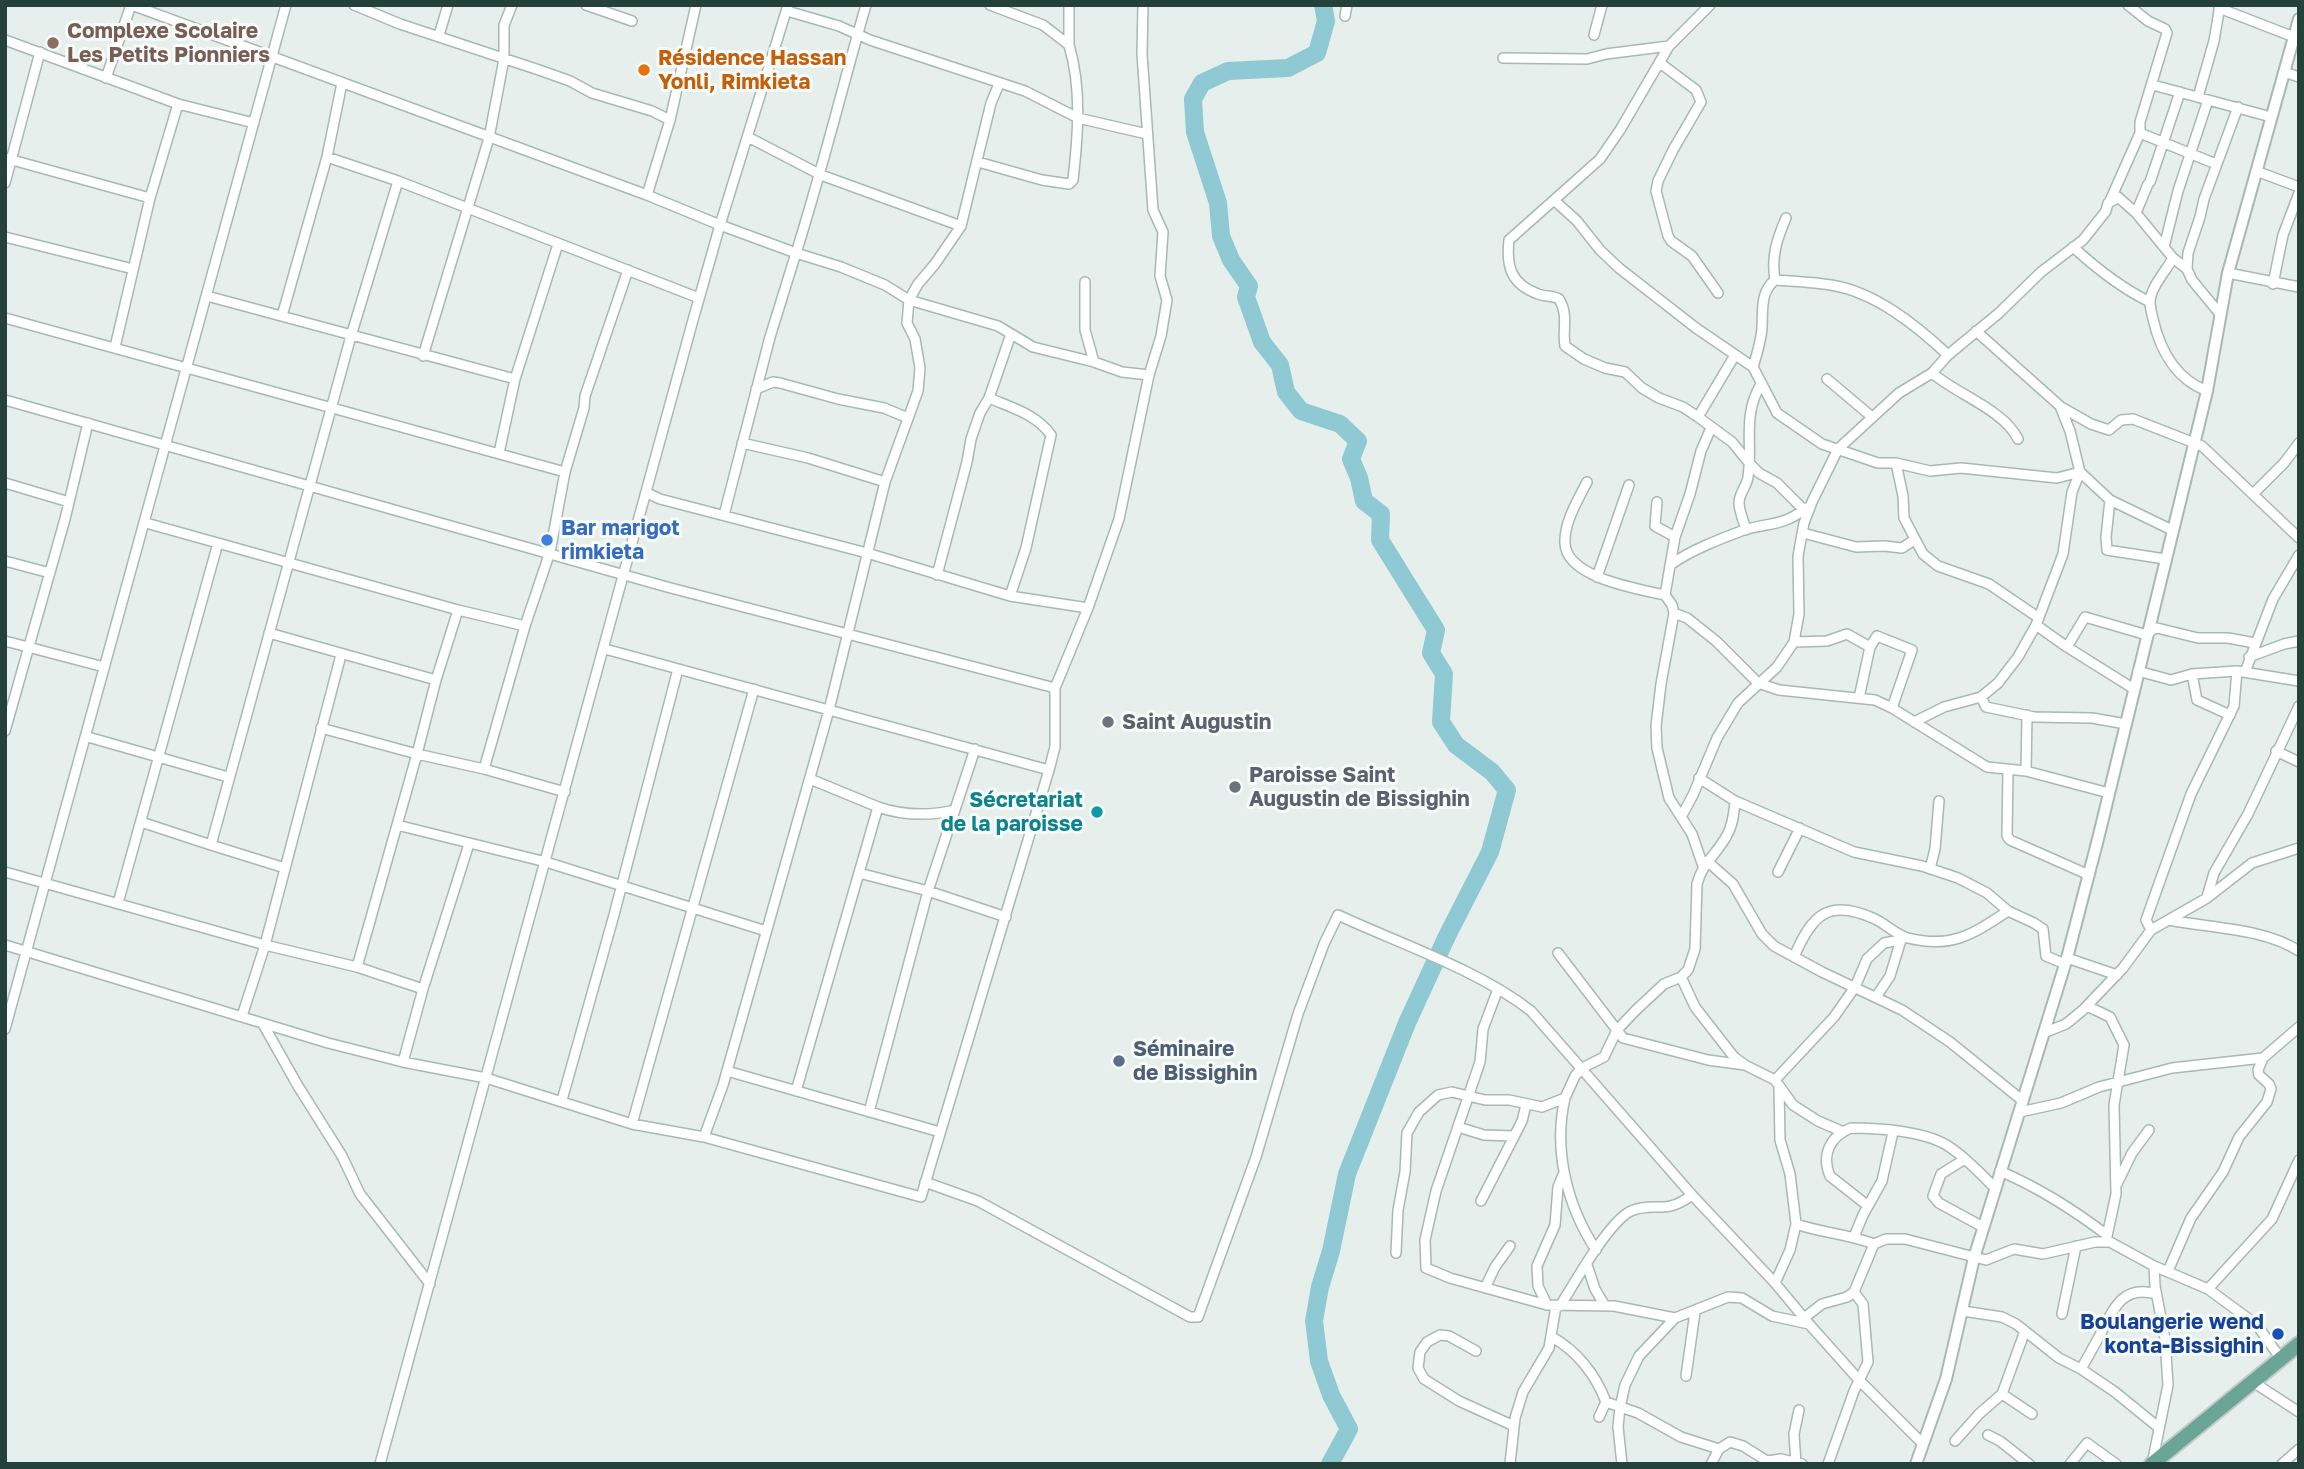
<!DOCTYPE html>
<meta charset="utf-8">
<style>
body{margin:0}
#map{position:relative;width:2304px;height:1469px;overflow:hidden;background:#e6efeb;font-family:"Golos Text",sans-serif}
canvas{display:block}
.frame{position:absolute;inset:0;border:7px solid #24423a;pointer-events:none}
</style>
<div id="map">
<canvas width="2304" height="1469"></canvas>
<div class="frame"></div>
</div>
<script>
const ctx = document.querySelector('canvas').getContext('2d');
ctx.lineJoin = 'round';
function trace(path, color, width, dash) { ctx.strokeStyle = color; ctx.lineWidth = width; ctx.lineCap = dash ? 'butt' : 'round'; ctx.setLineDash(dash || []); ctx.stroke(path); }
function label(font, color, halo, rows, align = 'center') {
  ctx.font = font + ' "Golos Text",sans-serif'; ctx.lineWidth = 6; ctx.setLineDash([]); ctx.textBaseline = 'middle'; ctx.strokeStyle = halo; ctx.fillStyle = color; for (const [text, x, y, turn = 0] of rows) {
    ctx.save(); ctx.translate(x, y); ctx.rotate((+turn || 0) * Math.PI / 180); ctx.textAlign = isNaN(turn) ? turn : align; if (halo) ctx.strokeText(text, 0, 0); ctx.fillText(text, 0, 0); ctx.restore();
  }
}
trace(new Path2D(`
 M1323 5 1326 21 1317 53 1288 68 1228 71 1202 83 1193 99 1195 132 1218 203 1221 236 1231 260 1249 286 1246 297 1262 342 1280 365 1286 392 1301 411 1340 424 1358 441 1351 459 1359 478 1364 501 1381 514 1380 540 1436 630 1431 653 1444 674 1441 722 1456 745 1492 772 1507 790 1490 852 1447 936 1407 1023 1347 1174 1331 1251 1320 1287 1314 1321 1319 1361 1331 1395 1349 1429 1330 1464`), '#8ec9d4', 18);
const minor = new Path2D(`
 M132 5 647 195 720 225 796 253 770 337 724 515
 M354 5 400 24 539 70 570 81 592 93 652 111 670 120
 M586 5 632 21
 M866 5C842 88 822 171 796 253L841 267 885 285 909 300 998 326 1033 347 1094 362 1122 372 1149 375
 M1069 5V45
 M1710 5 1669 46 1620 130 1600 159 1509 240C1506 267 1511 284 1538 294 1545 297 1552 295 1559 299 1569 315 1562 329 1565 346L1584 359 1605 368 1625 372 1642 388 1659 398 1683 407 1698 417 1732 442 1750 464 1759 473 1777 483 1804 510
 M2219 8 2294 37
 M787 11 839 26 870 40 1025 91 1078 118 1147 134
 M1345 16 1347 5
 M439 35 448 5
 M1594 35 1602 5
 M5 40 178 104 254 123
 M1503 58 1587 59 1606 54 1669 46
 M1660 63 1696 90 1701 102 1673 150 1658 181 1656 191 1668 236 1671 241 1692 256 1718 293
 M2284 72 2299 77
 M106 78 131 5
 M2153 85 2271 117
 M2198 97 2214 41 2220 5
 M2140 133 2216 164
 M748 137 821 175 961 226
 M327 157 398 181 699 298
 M5 158 150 198
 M978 162 1042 180 1069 184 1073 180C1078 135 1082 89 1069 45L1043 25 990 5
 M2256 171 2299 187
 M2150 182 2180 92
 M5 183 40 52
 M647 195 670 120 696 5
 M2118 197 2136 213 2173 258 2187 269 2192 280 2220 314
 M1555 201 1577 221 1600 250 1619 268 1696 328 1753 367 1777 413 1822 444 1878 463H1896L1930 471 1961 468 2057 478 2080 472
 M2109 203 2140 133V122L2167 33 2165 29 2148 21 2128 5
 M2136 213 2148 184
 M5 237 133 269
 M2073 247C2097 269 2121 288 2150 302
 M2164 247 2178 191 2208 100
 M2173 258C2166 271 2150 288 2150 302 2150 307 2152 314 2153 319 2160 350 2176 379 2207 391
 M2187 269 2188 253 2200 217 2204 199 2238 107
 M2228 273 2299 287
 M1775 280C1771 256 1777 239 1786 218
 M1085 282V330L1094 362
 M2273 284 2283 235 2299 193
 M207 296 515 379
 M282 316 327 157 342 83
 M5 318 565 472
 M115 347 150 198 178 104
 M423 356 489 138 504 59V25L512 5
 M1753 367C1757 354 1761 341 1762 328 1763 310 1760 292 1775 280 1793 281 1813 282 1831 285 1875 292 1916 325 1948 355
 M1932 373C1958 395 2004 410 2018 439
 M1827 379 1872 417
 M756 389 773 382 780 383 838 399 884 408 908 418
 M989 398C1012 408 1036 414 1051 435L1026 548 1010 596
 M5 400 667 587 1055 688
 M2061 407 2091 424 2109 430 2121 420 2133 419 2202 446 2299 538
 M1698 417 1735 355
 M742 443 808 458 885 482
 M499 453 515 379 558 244
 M1896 463 1903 496 1904 518 1923 554 1938 566 1989 584 2039 618
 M2080 472 2110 500 2172 530
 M1587 482C1578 500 1564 522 1565 543 1566 578 1639 589 1665 595
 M5 483 69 502
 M647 493 660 499 867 553 1010 596 1088 608
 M2253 494 2284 463 2299 443
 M2110 500 2106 537 2107 550 2165 559
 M1657 502 1655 526 1675 537
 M146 523 458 610 525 626 550 552 565 472 584 408 585 396 628 270
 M1746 530C1744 522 1739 511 1739 503 1739 493 1747 486 1748 477 1753 443 1742 416 1761 384
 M1803 533 1856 547 1884 546 1902 548 1914 540
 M5 561 50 573
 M1670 565C1691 550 1720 539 1744 530 1770 522 1782 527 1806 508
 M937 575 967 462 971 439 980 413 989 398 1011 334
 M1597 577 1629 485
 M458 610 436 680 417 754 484 769 565 792
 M1674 613 1687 618 1716 641 1758 683 1779 690 1875 700 1892 708 1987 767 2026 771 2109 793
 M2036 625 2067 647 2134 689
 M269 633 436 680
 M5 641 104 667
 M1794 642 1827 641 1847 634 1870 647 1859 698
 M1870 647 1877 636 1912 650 1892 708
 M2067 647 2085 617 2147 635 2153 629 2157 628 2198 638H2228L2255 643
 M605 649 1049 770
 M2249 657 2284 644 2299 641
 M2138 671 2171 680 2192 674 2237 671 2299 681
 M2245 672 2273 599 2299 555
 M2192 674 2197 700 2230 715
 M1981 697 1986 707 2034 717 2092 718 2126 724
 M1914 722 1944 707 1981 697 1998 683 2018 657 2036 625 2063 554 2072 492 2080 472 2070 431 2060 406 1976 331
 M321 728 417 754 357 967
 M5 731 65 519 88 423
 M88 737 228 777
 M2276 751 2299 762
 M484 769 525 626
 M2008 770 2007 836 2010 840 2089 875
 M2026 771 2027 715
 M1699 778 1735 801 1854 852 1922 866 1958 878 1987 893 2008 911 2034 923 2043 929 2046 956 2065 964
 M878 807C904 816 929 816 955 810
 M1681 817 1693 795 1717 738 1738 703 1777 667 1794 642 1799 614 1798 556 1804 523 1812 502 1838 449 1899 393 1932 373 1948 355 1999 313 2041 272 2083 240 2106 211 2108 203 2116 199
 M141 822 211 845
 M397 825 546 862 766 931
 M1707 861 1733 884 1762 934 1774 946 1822 972 1902 1010 1950 1042 2023 1101
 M1703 866 1692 834 1669 798 1657 748 1656 726 1661 684 1674 613 1672 605 1665 595 1675 537 1690 494 1701 451 1711 428
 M285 868 211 845 351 336 398 181
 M1930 869 1935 849 1939 801
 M5 872 265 945 357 967 423 989
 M1778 872 1800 828
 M859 873 928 891 1006 917
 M2207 897 2214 873 2248 814 2299 706
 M118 903 218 543
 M2169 920C2210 928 2264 928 2299 951
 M2151 930 2146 920 2191 794 2234 706 2237 671
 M5 945 328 1043 403 1062 486 1078 632 1124 704 1137 921 1197 1049 770 1055 747V688L1088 608 1119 519 1149 375 1161 336 1167 300 1160 276 1163 232 1153 210 1142 54 1143 5
 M1558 953 1623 1038 1708 1060 1745 1065
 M1794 957C1812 914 1829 898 1875 919 1886 924 1896 935 1908 938 1952 949 1973 934 2008 911
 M2067 958 2117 975
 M1681 977 1695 1007 1734 1057 1745 1065 1775 1080 1793 1105 1818 1121 1841 1131
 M1498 989 1483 1029 1480 1062 1436 1191 1425 1240 1426 1268 1450 1278 1547 1305 1614 1306 1675 1318
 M1876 997 1890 976 1901 940 1905 937
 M2087 1006 2110 1017 2124 1045 2114 1105 2116 1194 2106 1241
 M242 1016 265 945 341 655
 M263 1024 298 1086 342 1156 360 1194 430 1284
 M5 1029C101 688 192 346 286 5
 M2046 1032 2066 1024 2083 1010 2123 968 2151 930 2207 898 2252 863 2299 848
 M403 1062 423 989 469 844
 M727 1071 940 1132
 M1775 1080 1834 1017 1855 987 1867 959 1884 943 1901 940
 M796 1091 878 807 810 779
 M1565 1098C1553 1150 1567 1206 1596 1250
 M562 1100 614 915 678 669
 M869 1112 928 891 975 749
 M2020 1112 2061 1103 2099 1087 2172 1068 2263 1058 2299 1027
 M632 1124 754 689
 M1458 1127 1484 1135 1514 1136
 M704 1137 723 1085 829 710 885 482 918 391 920 368 915 339 907 323 909 300 918 284 935 264 961 226 991 103 999 84
 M1965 1159 1941 1174 1933 1196 1939 1203 1983 1227
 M2000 1171C2041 1189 2072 1209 2107 1235
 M925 1182 978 1201 1190 1317H1198L1256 1157 1298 1014 1324 944 1338 915C1398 943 1479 970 1531 1011L1692 1195 1775 1283 1809 1324 1859 1380 1923 1444
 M2117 1184 2132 1153 2149 1130
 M1481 1201 1522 1121 1526 1105
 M1868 1206 1830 1176C1821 1155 1830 1136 1851 1128 1879 1128 1928 1131 1951 1148 1967 1159 1981 1174 1995 1188
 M1796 1224C1822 1233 1849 1234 1874 1244L1886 1239H1905L1986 1260 2014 1249 2043 1254 2095 1242H2110L2154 1266 2208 1289 2257 1325 2281 1359
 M1854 1237 1863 1215 1882 1181 1893 1132
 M1396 1253 1398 1210 1405 1172 1407 1133 1419 1112 1438 1095 1452 1092 1485 1100H1509L1542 1107 1565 1098 1575 1076 1582 1068 1604 1057 1617 1030 1636 1010 1664 984 1681 977 1688 970 1695 949 1697 884C1702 863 1718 853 1727 835 1733 825 1734 812 1735 801
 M1587 1265 1595 1289 1605 1306
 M2168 1271 2191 1218 2223 1172 2239 1137 2267 1102 2271 1089 2269 1084 2259 1075 2258 1070 2263 1058
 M1775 1283 1790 1250 1796 1224 1790 1174 1780 1140 1779 1087
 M1485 1288 1495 1267 1510 1246
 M2208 1289 2272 1219 2299 1160
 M1547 1305 1538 1286 1537 1266 1555 1225 1558 1187 1563 1175
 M1560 1306C1574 1284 1609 1221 1631 1211 1656 1201 1664 1216 1692 1195
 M1963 1311 2002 1317 2016 1324 2059 1358 2081 1369 2115 1392 2158 1427
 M2062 1314 2076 1246
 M1804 1318 1822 1304 1847 1297 1854 1292 1874 1244
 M1552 1337C1577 1351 1596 1375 1606 1402L1599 1417
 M1476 1351 1449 1336 1440 1335 1427 1342 1420 1352 1418 1368 1424 1379 1459 1401 1514 1426
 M2081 1369C2088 1357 2094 1346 2100 1335 2113 1310 2122 1284 2156 1294
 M1686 1376 1695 1312
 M2253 1382 2299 1412
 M2002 1394 2032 1414
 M1606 1402 1638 1413 1681 1437 1719 1449
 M1988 1435 2000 1441 2029 1464
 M1955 1441 1979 1414 2002 1394 2025 1331
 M380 1464 693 320 720 225 788 5
 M1510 1464 1515 1418 1523 1392 1549 1348 1556 1306
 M1622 1464 1618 1427 1620 1407 1625 1385 1639 1356 1675 1318 1728 1297 1742 1298 1772 1316 1809 1324
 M1711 1464 1719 1449 1730 1442 1743 1446 1767 1461 1781 1459 1802 1464
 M1796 1464 1794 1434 1799 1410
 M1828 1464 1854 1391 1868 1362 1863 1304 1854 1292
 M2070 1464 2087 1443 2116 1464
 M2152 1464 2168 1385 2165 1339 2155 1286 2154 1266
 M2282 1464 2299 1449`);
const tertiary = new Path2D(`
 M1916 1464 1946 1379 1974 1258 2067 958 2098 839 2207 391 2228 273 2299 19`);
const primary = new Path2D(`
 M2152 1464 2299 1344`);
trace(minor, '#a8b8b2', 12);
trace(tertiary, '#a8b8b2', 14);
trace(primary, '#c2cac8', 18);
trace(minor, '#fff', 9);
trace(tertiary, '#fff', 10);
trace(primary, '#6aa596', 14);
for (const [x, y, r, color] of [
 [53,43,7,"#8d6e63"],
 [644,70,7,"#e8710a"],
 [547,540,7,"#3f7fe0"],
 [1108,722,7,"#6b7280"],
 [1235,787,7,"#6b7280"],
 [1097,812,7,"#0f9aa8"],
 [1119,1061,7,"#5c6f8a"],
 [2278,1334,7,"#1a4fb4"]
]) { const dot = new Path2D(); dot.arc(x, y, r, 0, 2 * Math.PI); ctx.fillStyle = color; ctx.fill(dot); trace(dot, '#f7fbf9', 2.5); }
label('bold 21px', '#785e54', '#f7fbf9', [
 ["Complexe Scolaire",67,31],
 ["Les Petits Pionniers",67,55]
], 'left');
label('bold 21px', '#c56008', '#f7fbf9', [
 ["Résidence Hassan",658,58],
 ["Yonli, Rimkieta",658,82]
], 'left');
label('bold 21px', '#366cbe', '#f7fbf9', [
 ["Bar marigot",561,528],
 ["rimkieta",561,552]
], 'left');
label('bold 21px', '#5b616d', '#f7fbf9', [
 ["Saint Augustin",1122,722],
 ["Paroisse Saint",1249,775],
 ["Augustin de Bissighin",1249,799]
], 'left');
label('bold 21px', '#0d838f', '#f7fbf9', [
 ["Sécretariat",1083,800],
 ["de la paroisse",1083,824]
], 'right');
label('bold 21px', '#4e5e75', '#f7fbf9', [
 ["Séminaire",1133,1049],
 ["de Bissighin",1133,1073]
], 'left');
label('bold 21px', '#164399', '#f7fbf9', [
 ["Boulangerie wend",2264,1322],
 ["konta-Bissighin",2264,1346]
], 'right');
</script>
